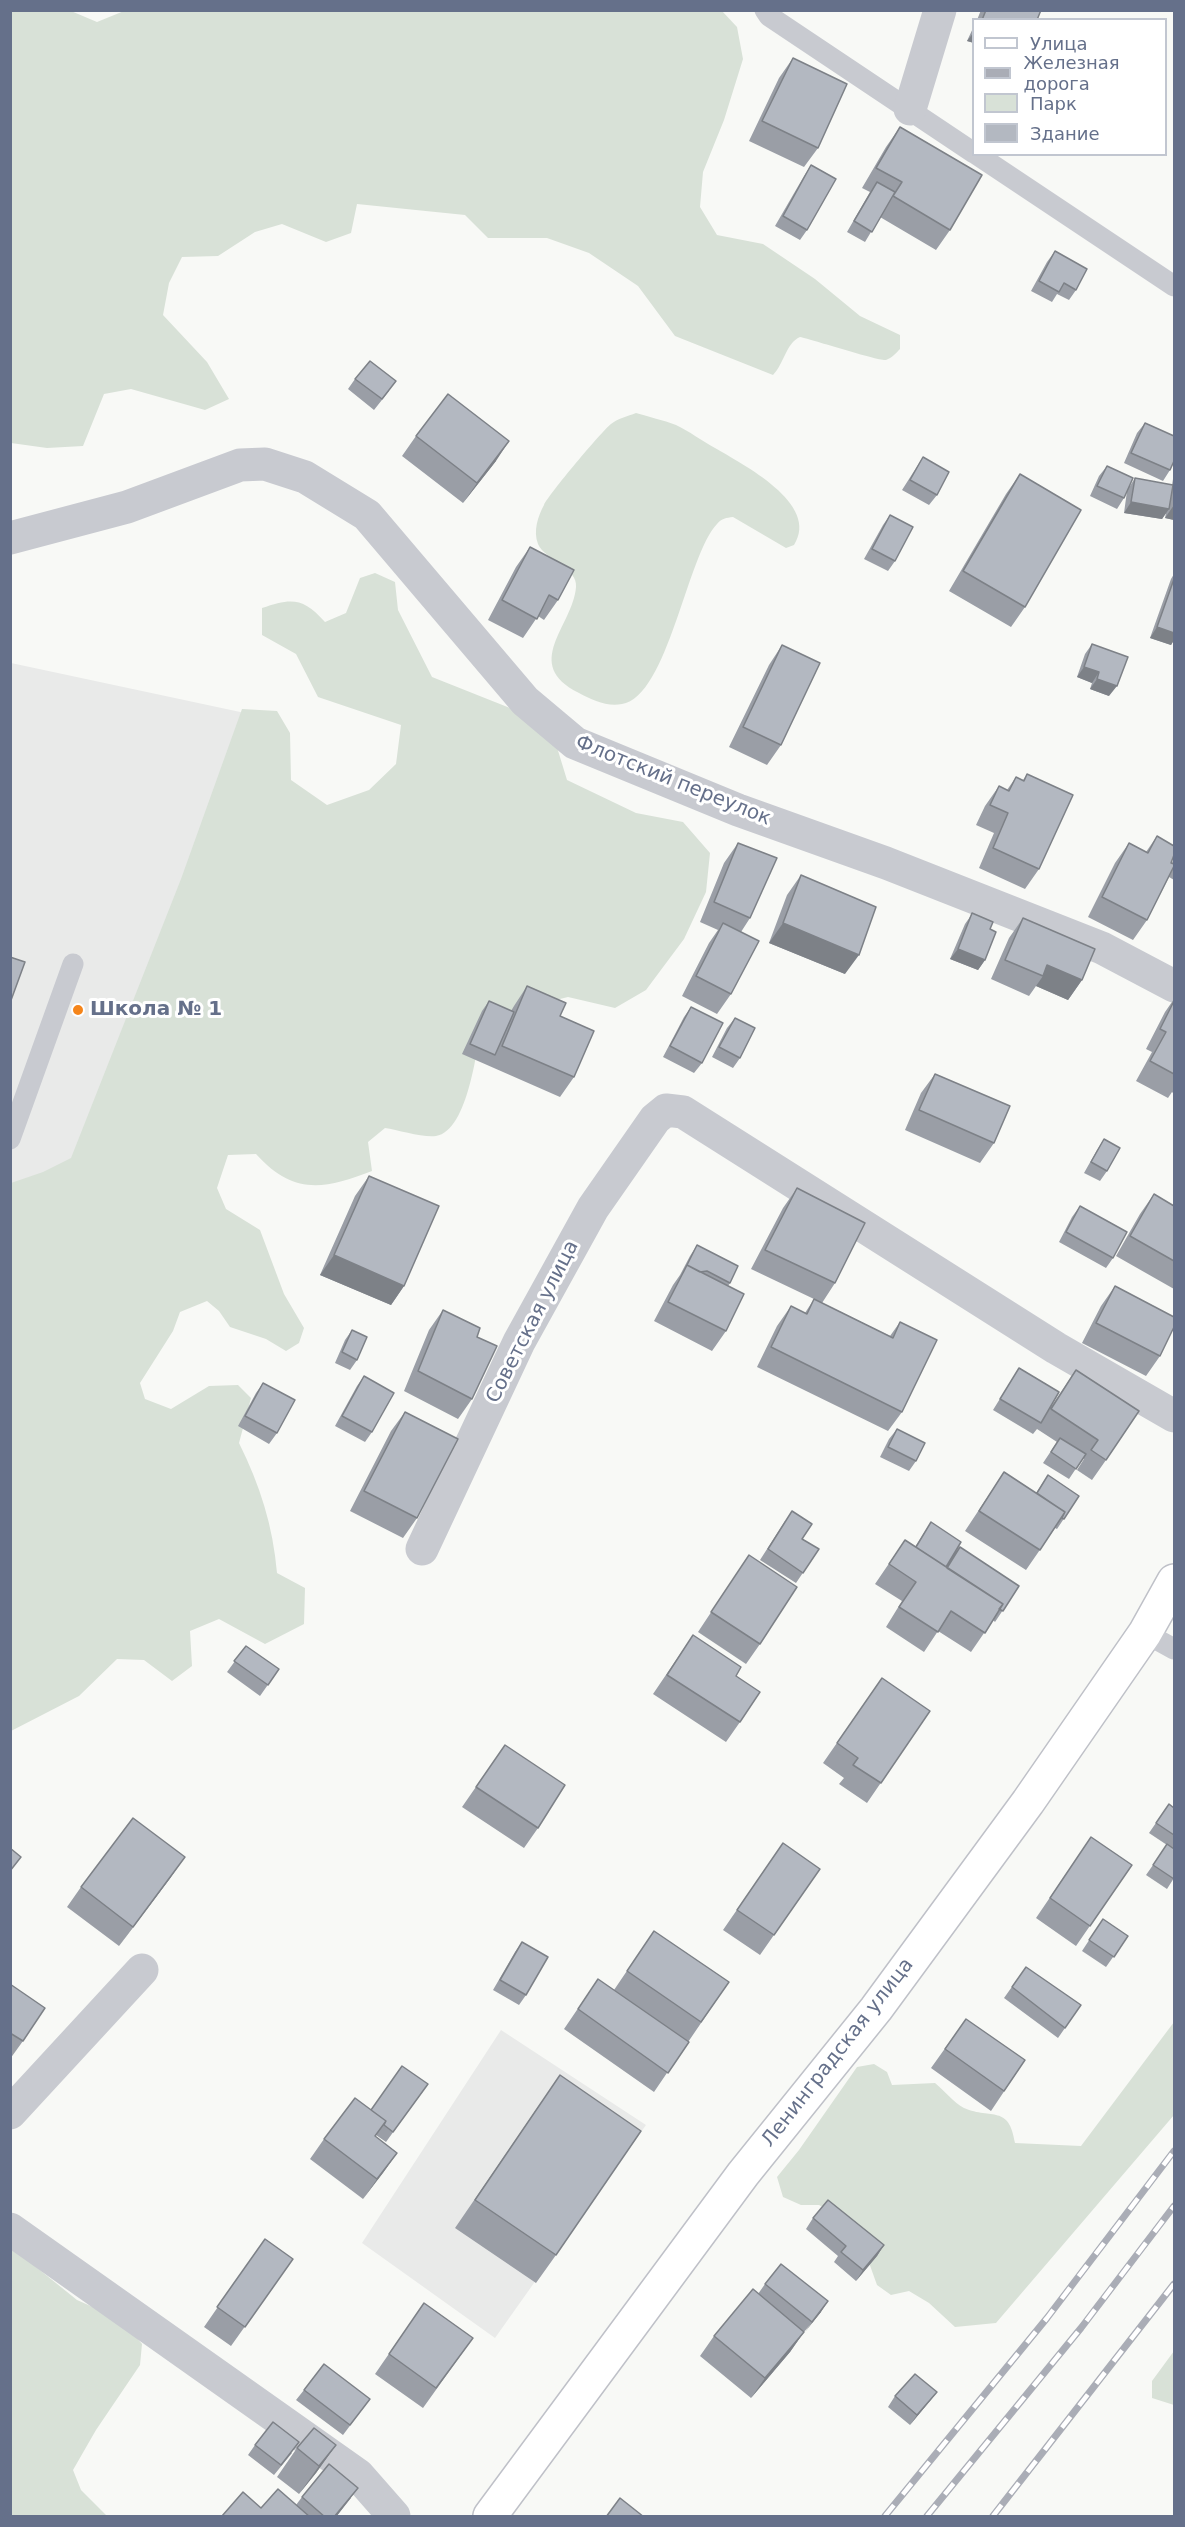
<!DOCTYPE html>
<meta charset="utf-8">
<style>
body{margin:0}
#map{position:relative;width:1185px;height:2527px;overflow:hidden;background:#f8f9f6;font-family:"DejaVu Sans",sans-serif}
canvas{display:block}
.frame{position:absolute;inset:0;border:12px solid #65708a;pointer-events:none}
.legend{position:absolute;left:972px;top:18px;width:195px;height:138px;box-sizing:border-box;background:#fff;border:2px solid #c1c6d0;margin:0;padding:8px 10px;list-style:none;font-size:18px;color:#65708a}
.legend li{display:flex;align-items:center;gap:12px;height:30px}
.legend b{width:30px;border:2px solid #c1c6d0}
</style>
<div id="map">
<canvas width="1185" height="2527"></canvas>
<div class="frame"></div>
<ul class="legend">
<li><b style="height:8px;background:#fff"></b>Улица</li>
<li><b style="height:8px;background:#aaadb6"></b>Железная дорога</li>
<li><b style="height:16px;background:#d8e1d7"></b>Парк</li>
<li><b style="height:16px;background:#b3b8c1"></b>Здание</li>
</ul>
</div>
<script>
const ctx = document.querySelector('canvas').getContext('2d');
ctx.lineJoin = 'round';
function paint(path, color) { ctx.fillStyle = color; ctx.fill(path, 'evenodd'); }
function trace(path, color, width, dash) { ctx.strokeStyle = color; ctx.lineWidth = width; ctx.lineCap = dash ? 'butt' : 'round'; ctx.setLineDash(dash || []); ctx.stroke(path); }
function label(font, color, halo, rows, align = 'center') {
  ctx.font = font + ' "DejaVu Sans",sans-serif'; ctx.lineWidth = 6; ctx.setLineDash([]); ctx.textBaseline = 'middle'; ctx.strokeStyle = halo; ctx.fillStyle = color; for (const [text, x, y, turn = 0] of rows) {
    ctx.save(); ctx.translate(x, y); ctx.rotate((+turn || 0) * Math.PI / 180); ctx.textAlign = isNaN(turn) ? turn : align; if (halo) ctx.strokeText(text, 0, 0); ctx.fillText(text, 0, 0); ctx.restore();
  }
}
paint(new Path2D(`
 M11 663 245 713 11 1375Z
 M501 2030 646 2125 495 2338 362 2243Z`), '#e9eae9');
paint(new Path2D(`
 M124 11H722L737 27 743 59 724 120 703 172 700 207 717 235 763 244 815 279 860 316 900 335V349C896 353 892 358 886 360 878 361 814 340 800 337 786 343 784 364 773 375L675 336 638 286 589 253 547 238H488L465 215 357 204 351 233 326 242 282 224 255 232 218 256 182 257 169 283 163 315 207 362 229 399 205 410 131 389 104 394 83 446 47 448 11 443V11H71L97 22Z
 M636 413C649 417 663 420 676 425 689 431 702 441 715 448 742 464 821 504 794 545L786 548 733 517C726 518 722 518 717 524 687 555 668 697 622 704 607 707 592 700 579 693 521 664 573 626 576 587 578 568 545 560 538 544 533 531 538 516 544 505 549 494 602 431 611 424 617 419 628 416 636 413Z
 M375 573 395 582 398 610 432 677 515 710 552 731 567 780 636 813 683 822 710 853 706 892 684 939 646 990 615 1008 568 997 483 1018C477 1045 469 1131 436 1136 424 1138 398 1130 385 1128L368 1142 372 1171C323 1190 293 1195 256 1154L228 1155 217 1188 226 1209 260 1230 284 1294 304 1328 299 1343 286 1351 266 1339 230 1327 219 1311 207 1301 180 1312 173 1331 140 1383 145 1399 171 1409 209 1386 238 1385 251 1398 239 1443C260 1485 273 1526 277 1573L305 1588 304 1624 265 1644 219 1619 190 1631 192 1666 172 1681 144 1660 117 1659 79 1696 11 1731V1183L43 1172 71 1158 181 879 242 709 277 711 290 733 291 780 327 805 369 790 396 764 401 725 318 697 296 654 262 635V608C291 598 303 597 325 622L346 613 360 578Z
 M1174 2022V2115L996 2323 955 2327 929 2303 909 2291 891 2295 877 2285 858 2232 846 2221 819 2205H801L783 2197 777 2177 799 2150 857 2067 874 2064 887 2072 892 2085 935 2083C944 2090 954 2103 964 2108 992 2120 1009 2104 1015 2143L1081 2146Z
 M10 2246 77 2300 122 2320 142 2344 140 2365 96 2430 73 2470 81 2490 107 2516H11Z
 M1174 2351V2405L1152 2398V2381Z`), '#d8e1d7');
const secondary = new Path2D(`
 M490 2516 743 2174 876 2009 1028 1802 1145 1633 1174 1581`);
trace(secondary, '#bfc1c8', 36);
trace(new Path2D(`
 M765 10 769 16 974 153
 M976 154 1174 286
 M10 1139 73 964
 M1145 1633 1174 1649`), '#c8cad0', 21);
trace(new Path2D(`
 M910 109 940 10
 M10 538 127 507 240 465 265 464 305 477 367 515 525 701 575 743 738 810 886 863 1102 948 1174 986
 M422 1549 519 1342 593 1208 655 1119 666 1110 683 1112 1056 1348 1174 1416
 M10 2113 142 1970
 M10 2229 358 2475 394 2516`), '#c8cad0', 33);
trace(secondary, '#fff', 33);
const rail = new Path2D(`
 M885 2516 1047 2318 1174 2151
 M927 2516 1081 2328 1174 2206
 M993 2516 1174 2284`);
trace(rail, '#aaadb6', 7);
trace(rail, '#fff', 4.5, [14]);
paint(new Path2D(`
 M981 10H1041L1037 20H977Z
 M974 26V43L967 41Z
 M793 58 818 148 804 167 749 141 779 78Z
 M900 127 950 230 936 250 880 217 865 242 847 232 870 192 862 188 886 147Z
 M811 165 807 230 800 240 775 226 804 176Z
 M1055 251 1076 290 1069 300 1057 294 1052 302 1031 291 1047 262Z
 M355 379 389 391 374 410 348 389Z
 M1145 423 1170 470 1163 481 1124 463 1137 433Z
 M416 436 496 461 463 503 402 456Z
 M923 457 937 495 929 505 902 490Z
 M1107 466 1130 486 1135 478 1172 485 1174 473V520L1165 518 1166 513 1162 519 1124 513 1127 491 1124 498 1117 509 1090 496 1099 476Z
 M1020 474 1025 607 1011 627 949 591 1006 494Z
 M890 515 895 561 888 571 864 559 883 525Z
 M530 547 558 600 544 620 538 616 523 638 488 620 516 567Z
 M1174 574V640L1171 645 1150 638 1171 579Z
 M1092 644 1109 696 1090 689 1092 683 1077 677 1085 654Z
 M782 645 781 745 767 765 729 747 769 665Z
 M1027 774 1039 869 1025 889 979 868 994 833 976 825 985 806 999 786 1007 790 1016 777 1023 780Z
 M1157 836 1171 863H1172L1174 858V880L1169 877 1147 920 1133 940 1088 917 1115 863 1129 843 1146 852Z
 M738 843 750 918 741 932 731 994 717 1014 682 996 709 943 718 930 700 922 724 863Z
 M801 875 845 974 769 943 787 895Z
 M972 914 990 929 985 960 978 970 950 959 965 924Z
 M1023 918 1082 980 1068 1000 1036 986 1029 996 991 979 1009 938Z
 M527 986 560 1016 574 1077 560 1097 462 1054 482 1011 489 1001 511 1011 514 1006Z
 M1174 999V1094L1172 1092 1168 1098 1136 1081 1152 1052 1146 1049 1165 1012Z
 M691 1007 702 1063 694 1073 663 1057 684 1017Z
 M735 1018 740 1058 733 1068 712 1057 727 1028Z
 M935 1074 994 1143 980 1163 905 1130 921 1093Z
 M1104 1139 1107 1171 1100 1181 1084 1173 1097 1150Z
 M369 1176 404 1286 391 1305 320 1275 355 1196Z
 M797 1188 835 1283 822 1303 890 1336 900 1322 902 1412 888 1431 757 1367 777 1326 791 1306 805 1313 814 1299 751 1269 783 1208Z
 M1154 1194 1174 1206V1289L1116 1256 1140 1214Z
 M1080 1206 1113 1258 1106 1268 1059 1242 1072 1217Z
 M697 1245 730 1283 728 1286 726 1331 712 1351 654 1321 673 1285 680 1275 690 1256Z
 M1115 1286 1160 1356 1146 1376 1082 1343 1101 1306Z
 M443 1310 477 1337 472 1399 458 1419 404 1391 429 1330Z
 M352 1330 357 1360 350 1370 335 1363 345 1340Z
 M1019 1368 1044 1417 1076 1370 1106 1460 1092 1480 1077 1470 1084 1459 1083 1458 1069 1479 1043 1463 1057 1442 1037 1429 1033 1434 993 1410Z
 M364 1376 372 1432 365 1442 335 1426 357 1386Z
 M263 1383 277 1433 269 1444 238 1426 256 1393Z
 M405 1412 417 1518 403 1538 350 1511 391 1431Z
 M897 1429 916 1461 909 1471 880 1457 889 1439Z
 M1004 1472 1036 1493 1048 1475 1079 1496 1057 1529 1055 1528 1026 1570 965 1531Z
 M785 1521 802 1539 819 1549 796 1583 760 1560Z
 M931 1522 946 1567 1019 1586 995 1622 993 1620 971 1652 938 1631 924 1652 886 1627 902 1601 875 1584 905 1540 915 1547Z
 M749 1555 760 1644 746 1664 698 1632Z
 M693 1635 736 1676 740 1722 726 1742 653 1694Z
 M246 1646 279 1669 260 1696 227 1672Z
 M882 1678 930 1711 867 1803 839 1784 844 1778 823 1763Z
 M505 1745 538 1828 524 1848 462 1807Z
 M1169 1804 1174 1808V1878L1167 1889 1146 1875 1167 1845 1149 1833Z
 M1091 1837 1132 1865 1076 1946 1036 1918Z
 M783 1843 820 1869 760 1955 723 1930Z
 M171 1877 119 1946 67 1907 81 1887Z
 M1103 1919 1128 1936 1106 1967 1082 1951Z
 M654 1931 729 1982 654 2092 564 2029 598 1979 614 1990Z
 M522 1942 526 1995 519 2005 493 1990 515 1952Z
 M1026 1967 1081 2005 1058 2038 1004 1998Z
 M10 1984 23 2041 10 2059Z
 M966 2019 1025 2060 991 2111 931 2068Z
 M428 2084 386 2142 376 2135 375 2136 397 2153 363 2199 310 2159 324 2139 371 2110Z
 M540 2104 556 2255 536 2283 455 2228Z
 M813 2218 884 2245 877 2256 856 2281 834 2262 838 2256 806 2229Z
 M265 2239 293 2259 231 2346 204 2327Z
 M765 2284 821 2312 804 2332 790 2352 751 2398 700 2356 714 2336 758 2294Z
 M424 2303 473 2338 423 2408 375 2374Z
 M304 2390 370 2399 343 2435 296 2400Z
 M937 2392 929 2402 910 2425 888 2407 895 2396Z
 M255 2445 292 2453 274 2475 248 2455Z
 M336 2445 316 2473 299 2494 277 2477 297 2448Z
 M243 2492 261 2508 296 2505 302 2497 351 2498 336 2517H221Z`), '#9a9ea6');
paint(new Path2D(`
 M974 32V43L967 41Z
 M509 441 496 461 463 503 477 483Z
 M1131 502 1169 509 1162 519 1124 513Z
 M1174 505V520L1165 518Z
 M1157 627 1174 633V640L1171 645 1150 638Z
 M1084 667 1099 672 1092 683 1077 677Z
 M1097 679 1117 686 1109 696 1090 689Z
 M783 923 859 955 845 974 769 943Z
 M958 949 985 960 978 970 950 959Z
 M1047 965 1082 980 1068 1000 1036 986 1043 976Z
 M334 1255 404 1286 391 1305 320 1275Z
 M185 1857 171 1877 119 1946 133 1927Z
 M397 2153 383 2173 363 2199 377 2179Z
 M884 2245 877 2256 856 2281 863 2270Z
 M828 2301 821 2312 805 2332 812 2322Z
 M804 2332 790 2352 751 2398 765 2378Z
 M937 2392 929 2402 910 2425 917 2415Z
 M336 2445 316 2473 299 2494 319 2466Z
 M358 2488 336 2517H334Z`), '#7d8187');
const building = new Path2D(`
 M986 10H1041L1037 20H982Z
 M793 58 847 84 818 148 762 121Z
 M900 127 982 175 950 230 893 196 902 182 876 168Z
 M811 165 836 179 807 230 783 216Z
 M877 182 895 192 872 232 854 221Z
 M1055 251 1087 269 1076 290 1064 283 1059 292 1039 281Z
 M370 361 396 381 382 399 355 379Z
 M448 394 509 441 477 483 416 436Z
 M1145 423 1174 436V461L1170 470 1131 453Z
 M923 457 949 472 937 495 910 480Z
 M1107 466 1133 478 1124 498 1097 486Z
 M1020 474 1081 510 1025 607 963 571Z
 M1135 478 1173 485 1169 509 1131 502Z
 M890 515 913 527 895 561 872 549Z
 M530 547 574 570 558 600 549 595 537 619 502 600Z
 M1174 579V633L1157 627Z
 M1092 644 1128 657 1117 686 1097 679 1099 672 1084 667Z
 M782 645 820 663 781 745 743 727Z
 M1027 774 1073 795 1039 869 993 848 1008 813 990 805 999 786 1009 791 1016 777 1024 781Z
 M1157 836 1174 846V855L1171 863 1174 864V866L1147 920 1102 897 1129 843 1148 853Z
 M738 843 777 858 750 918 714 902Z
 M801 875 876 907 859 955 783 923Z
 M972 913 993 922 990 929 996 932 985 960 958 949Z
 M1023 918 1095 949 1082 980 1047 965 1043 976 1005 960Z
 M723 923 759 941 731 994 696 976Z
 M10 957 25 962 10 1003Z
 M527 986 566 1003 560 1016 594 1031 574 1077 502 1046Z
 M489 1001 514 1012 495 1055 470 1044Z
 M1174 1001V1074L1150 1061 1166 1032 1160 1029Z
 M691 1007 723 1023 702 1063 670 1046Z
 M735 1018 755 1028 740 1058 719 1047Z
 M935 1074 1010 1106 994 1143 919 1110Z
 M1104 1139 1120 1148 1107 1171 1091 1162Z
 M369 1176 439 1206 404 1286 334 1255Z
 M797 1188 865 1223 835 1283 765 1250Z
 M1154 1194 1174 1206V1261L1130 1236Z
 M1080 1206 1127 1232 1113 1258 1066 1232Z
 M697 1245 738 1266 730 1283 707 1271 700 1272 687 1265 683 1273Z
 M687 1265 744 1294 726 1331 668 1302Z
 M1115 1286 1174 1317V1327L1160 1356 1096 1323Z
 M814 1299 893 1338 900 1322 937 1340 902 1412 771 1347 791 1306 807 1314Z
 M443 1310 480 1328 477 1337 497 1346 472 1399 418 1371Z
 M352 1330 367 1337 357 1360 342 1352Z
 M1019 1368 1059 1392 1041 1423 1000 1399Z
 M1076 1370 1139 1411 1106 1460 1091 1450 1098 1440 1051 1409Z
 M364 1376 394 1393 372 1432 342 1416Z
 M263 1383 295 1400 277 1433 245 1416Z
 M405 1412 458 1439 417 1518 364 1491Z
 M897 1429 925 1443 916 1461 888 1447Z
 M1060 1438 1086 1454 1076 1469 1051 1452Z
 M1004 1472 1065 1512 1040 1550 979 1511Z
 M1048 1475 1079 1496 1064 1519 1062 1518 1065 1512 1037 1493Z
 M792 1511 812 1524 802 1539 819 1549 803 1573 768 1549Z
 M931 1522 961 1542 946 1567 916 1547Z
 M905 1540 1003 1604 985 1633 951 1611 938 1632 899 1607 916 1582 889 1564Z
 M960 1547 1019 1586 1003 1611 999 1609 1003 1604 947 1568Z
 M749 1555 797 1587 760 1644 711 1612Z
 M693 1635 741 1667 736 1676 760 1692 740 1722 667 1675Z
 M246 1646 279 1669 268 1685 234 1661Z
 M882 1678 930 1711 881 1783 853 1765 858 1758 837 1743Z
 M505 1745 565 1785 538 1828 476 1787Z
 M1169 1804 1174 1808V1835L1156 1823Z
 M133 1818 185 1857 133 1927 81 1887Z
 M1091 1837 1132 1865 1090 1926 1050 1898Z
 M783 1843 820 1869 774 1935 737 1910Z
 M1167 1844 1174 1849V1879L1153 1865Z
 M10 1848 21 1857 10 1871Z
 M1103 1919 1128 1936 1114 1957 1089 1940Z
 M654 1931 729 1982 701 2022 627 1971Z
 M522 1942 548 1957 526 1995 500 1980Z
 M1026 1967 1081 2005 1065 2028 1012 1987Z
 M598 1979 689 2042 668 2073 578 2009Z
 M10 1984 45 2008 23 2041 10 2033Z
 M966 2019 1025 2060 1004 2091 945 2049Z
 M402 2066 428 2084 393 2132 384 2125 386 2121 371 2110Z
 M560 2075 641 2131 556 2255 475 2200Z
 M355 2098 386 2121 375 2136 397 2153 377 2179 324 2139Z
 M828 2200 884 2245 863 2270 841 2252 846 2246 813 2218Z
 M265 2239 293 2259 245 2327 217 2307Z
 M781 2264 828 2301 812 2322 765 2284Z
 M753 2289 804 2332 765 2378 714 2336Z
 M424 2303 473 2338 436 2388 389 2354Z
 M324 2364 370 2399 350 2425 304 2390Z
 M915 2374 937 2392 917 2415 895 2396Z
 M273 2422 299 2442 281 2465 255 2445Z
 M314 2428 336 2445 319 2466 297 2448Z
 M329 2464 358 2488 334 2517H325L302 2497Z
 M278 2489 310 2517 222 2516 243 2492 261 2508Z
 M620 2498 644 2517H606Z`);
paint(building, '#b3b8c1');
trace(building, '#7d8187', 1.5);
for (const [x, y, r, color] of [
 [78,1010,6,"#f5851a"]
]) { const dot = new Path2D(); dot.arc(x, y, r, 0, 2 * Math.PI); ctx.fillStyle = color; ctx.fill(dot); trace(dot, '#fff', 2); }
label('20px', '#65708a', '#fff', [
 ["Флотский переулок",673,781,22],
 ["Советская улица",533,1322,-63],
 ["Ленинградская улица",838,2053,-52]
]);
label('bold 20px', '#65708a', '#fff', [
 ["Школа № 1",90,1010]
], 'left');
</script>
